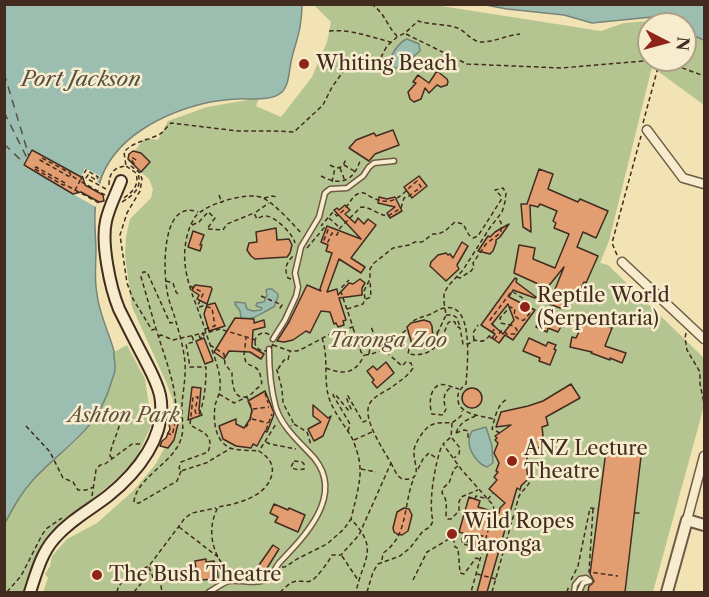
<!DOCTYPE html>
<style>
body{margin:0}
#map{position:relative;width:709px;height:597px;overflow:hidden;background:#f2e3b4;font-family:"Libre Caslon Text",serif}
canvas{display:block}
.frame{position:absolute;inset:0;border:6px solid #422c20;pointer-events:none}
.north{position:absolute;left:637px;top:12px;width:60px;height:60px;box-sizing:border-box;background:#f7edce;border:2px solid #afa088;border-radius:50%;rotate:96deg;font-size:16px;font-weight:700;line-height:24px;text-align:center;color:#422c20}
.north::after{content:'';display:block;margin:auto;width:21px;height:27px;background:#8f2418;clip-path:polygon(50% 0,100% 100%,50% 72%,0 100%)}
</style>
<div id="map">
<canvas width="709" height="597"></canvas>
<div class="frame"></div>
<div class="north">N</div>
</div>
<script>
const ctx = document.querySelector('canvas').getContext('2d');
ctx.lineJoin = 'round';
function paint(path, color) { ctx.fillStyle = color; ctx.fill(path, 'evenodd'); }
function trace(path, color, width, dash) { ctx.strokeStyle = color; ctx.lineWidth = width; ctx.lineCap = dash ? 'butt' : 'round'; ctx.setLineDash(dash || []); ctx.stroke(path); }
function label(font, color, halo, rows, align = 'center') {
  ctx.font = font + ' "Libre Caslon Text",serif'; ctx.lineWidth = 5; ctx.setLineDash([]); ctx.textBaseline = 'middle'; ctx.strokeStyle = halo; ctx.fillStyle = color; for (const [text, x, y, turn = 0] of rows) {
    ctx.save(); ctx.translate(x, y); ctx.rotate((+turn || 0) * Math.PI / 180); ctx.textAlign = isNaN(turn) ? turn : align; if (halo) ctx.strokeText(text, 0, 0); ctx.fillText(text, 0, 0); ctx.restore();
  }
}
paint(new Path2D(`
 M314 5H435L601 31 624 23 664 20 671 24H649V60H685V32L704 40V105L652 67 609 241 600 263 608 265 704 358V406L653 592H43L48 578 45 574 50 566 52 556 67 539 97 523 133 491 155 465 170 438 173 400 166 382 132 307 125 256 126 237 130 219 151 198 153 189 149 179 127 160 145 138 158 140 168 121 207 107 259 98 256 106 281 117 312 77 327 42 331 22Z
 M127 345 145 379 150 412 153 422 133 465 45 539 24 592H5L4 523 17 501 27 487 46 467 77 440 98 413 109 390 115 368 113 358 114 352Z`), '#b5c591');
const water = new Path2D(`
 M5 5H302C302 12 301 20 300 27 298 39 293 51 291 62 289 72 289 85 282 92 271 102 250 98 237 99 228 99 219 101 210 102 165 112 112 137 99 185 93 206 95 228 96 249 96 264 94 280 97 294 99 313 109 333 114 351 113 357 116 363 115 369 115 374 112 379 111 383 97 432 64 446 33 480 21 493 13 508 5 523Z
 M486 5H704V40L685 32V24H671L664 20 652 17 592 23 564 15 507 9Z
 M407 39 419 44 420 51 400 68H394L390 65C389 56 399 42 407 39Z
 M268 289H272L278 294V297L274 307C266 310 260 316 252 318 248 319 245 318 241 318L240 311 235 304V302L245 303 247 309 253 311 261 310 262 308 256 306 257 303 264 302 267 295 266 290Z
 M486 427 492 446 493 463 487 467C478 464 469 452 469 441 469 439 471 433 472 431Z`);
paint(water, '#9bbeb1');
trace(water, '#778477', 1.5);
paint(new Path2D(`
 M32 149 81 177 85 168 100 176 97 182 102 185 101 188 99 187 96 207 62 188V187L23 166Z`), '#f2e3b4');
trace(new Path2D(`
 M4 73 29 156
 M4 112 28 160
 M4 144 26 165`), '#585044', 1.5, [8, 6]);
const building = new Path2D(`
 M437 71 447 79 448 82 447 85 441 87 437 85 429 93 425 88 421 99 414 102 410 99 408 92 416 83 413 82 418 75 429 83Z
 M393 130 399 145 375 154 369 161 349 148 356 140 374 133 376 136Z
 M32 150 83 178 85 185 103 195 104 201 99 202 81 192 73 194 24 165Z
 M133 151 141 153 150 162 141 172 128 159 129 154Z
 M539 169 553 174 548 189 578 202 580 199 608 211 596 238 583 232 577 247 598 256 586 283 584 282 577 297 569 294 563 309 549 304 564 267 547 288 514 273 519 245 535 248 533 259 555 268 569 234 554 228 556 223 553 221 557 211 540 204 538 207 530 205 531 232 523 227 521 204H527Z
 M419 176 427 186 412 198 404 187Z
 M379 197 387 199 395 197 402 211 390 218 387 213 395 207 378 203Z
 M345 205 350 210 345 214 355 223 358 218 364 224 368 219 376 225 351 258 365 267 361 273 339 259 327 292 337 289 338 295 349 283 353 284 360 279 365 283 362 288V295L339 298 346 320 343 321 344 325 338 327 336 323 334 324 330 312 321 311 310 333 306 331 293 340 284 342 277 341 289 322 307 285 321 291 320 289 332 253 326 251 328 245 321 242 327 226 361 239 334 210 337 208 339 210Z
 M509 224 500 237 496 240V243L493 251 490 254 478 251 488 236 490 237 495 232Z
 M276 228 277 240 289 239 292 245 290 253 287 257 255 259 251 256 247 250 249 243 257 242 256 232Z
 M193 231 204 235 200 245H202L200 251 188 247Z
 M462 242 468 246 457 265 459 269 446 281 430 266 431 262 438 255 446 253 448 255 450 254 453 258Z
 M515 278 517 279 516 282 536 297 535 298 513 290 509 297 535 310 513 340 505 335 499 343 492 338 495 334 481 325ZM508 304 514 320 503 334 492 324Z
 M195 285 211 287 212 289 207 304 197 299 199 295 193 291 192 290Z
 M215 303 225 326 209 331 204 314 207 305Z
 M542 313 563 323 558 332 548 328 547 332 536 327Z
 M587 315 601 321 600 324 612 328 605 346 626 353 622 363 610 358V360L591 353 592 352 570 347 572 337 576 338Z
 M235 318 254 319V323L264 320 265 327 253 330 252 347 264 354 261 359 250 352 229 351 224 359 214 352Z
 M424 320 430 322 432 326 433 341 429 344 416 347 412 344 407 327 411 323Z
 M204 338 213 361 205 364 196 341Z
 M529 338 546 346 548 342 556 345 554 349 556 350 550 365 539 361 540 358 523 351Z
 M386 362 394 373 377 388 372 382 374 380 367 371 373 366 377 370Z
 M571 384 580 398 546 417 548 425 542 427 543 435 540 446 536 450 528 455 526 462 528 479 521 486 520 490 517 488 487 592H477L490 544 477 540 476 544 467 542 469 535 459 532 469 497 480 501 478 507 499 513 500 508 505 503 489 489 497 480 494 477 498 472 496 471 499 463 494 453 498 443 495 440 497 438 495 436 511 425 496 427 501 412 528 406 543 401Z
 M192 387 201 388 199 410 202 415 188 420Z
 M462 398a10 10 0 1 1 20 0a10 10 0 1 1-20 0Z
 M265 391 274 413 273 417 267 432 265 431 257 446 253 444 251 448 236 446 223 439 219 426 236 419V424L244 428 250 419 252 410 248 401Z
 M313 405 328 418 331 416 323 436 314 441 308 429 321 422 313 416Z
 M173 415 178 416V424L174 440 168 448 160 446 162 441 166 438 170 429 169 424Z
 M607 443 642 448 625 592H588L589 586 592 584 594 581 590 574Z
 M274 504 288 510 289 508 305 515 298 532 275 522 278 517 270 513Z
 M404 508 409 509 412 515 408 531 402 535 397 534 394 532 393 528 397 512Z
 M273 545 279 549 264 573 257 568Z
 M206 559V562L214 561 215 565H217L218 579 200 580V577H197L195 561Z`);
paint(building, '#e29d70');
trace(building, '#422c20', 1.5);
const service = new Path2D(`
 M273 339 285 320 296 296 298 287 295 273 301 247 319 217 325 193 330 189 347 188 363 176 369 167 374 163 394 161
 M209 592C215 589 222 583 229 581 241 579 259 586 270 577 274 573 276 566 280 562 305 536 344 496 315 459 301 443 283 429 276 408 271 390 269 368 269 349
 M574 592 575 585 580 579 586 578 590 581
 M579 592 583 583 590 581`);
const minor = new Path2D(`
 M647 130 683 178 704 184
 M622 262 704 339
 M687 520 704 456`);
const tertiary = new Path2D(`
 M667 592 687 520 704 525`);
const secondary = new Path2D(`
 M30 592C36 574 41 554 54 539 69 521 90 510 108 496 137 473 168 435 160 395 157 382 150 370 144 358 135 341 127 325 119 309 110 287 101 243 106 221 109 207 116 194 121 181`);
trace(service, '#6e5a45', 7);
trace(minor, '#6e5a45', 11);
trace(tertiary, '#6e5a45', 14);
trace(secondary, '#422c20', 14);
trace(new Path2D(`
 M371 4C386 14 386 25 397 36
 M329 31C354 29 368 37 391 42
 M406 34 467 64 561 68 656 60
 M661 60 704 76
 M643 123 660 60
 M42 158 70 173 71 176
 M136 160 133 158 131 159 134 164 131 166 140 173 142 179 140 191 127 213 120 235 127 283 133 299 152 330 155 329
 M330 165C338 170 343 168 346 159
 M344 165 356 172
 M35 168 36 167 65 183 66 185
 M340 168 345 181
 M35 169 63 185H66L75 190 80 181 72 176H68L40 160 41 157
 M321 176C340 186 353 182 360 161
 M332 182 335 168
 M109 185C109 173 114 167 126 166L124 152C133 142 145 141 156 136 163 134 166 127 171 123L238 131H274L294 132 323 105 332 87 350 62 380 59 387 46 397 37 405 33 418 21C430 25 450 24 460 29 468 34 473 43 484 42 496 41 508 35 520 34
 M75 190 101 204
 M105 195 80 181 86 170 98 177 96 180 88 175 86 178 106 189
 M219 195 222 203
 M124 198C134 191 139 185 136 173L126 166
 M264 198 272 196 278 197
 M122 202C135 194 142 188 138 173
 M256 212 269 203
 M329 218 340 228
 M192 225 199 222 208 212 215 218 207 229 223 230 227 224 254 213 257 219C260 217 263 216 266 216 276 217 293 234 295 243
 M307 248 324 228 328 230 324 240 328 242 332 233 337 235 340 228 361 207C372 207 377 215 388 216L401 208 404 198 409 196 421 187 417 181C402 193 395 208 373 198 368 196 366 192 360 193 353 195 351 201 347 206 345 210 340 213 337 216L333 212 321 226
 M617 255 612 243 641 136
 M457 277 460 278 471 271 474 267 473 263 486 244 499 234 501 231V222L497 219
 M291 279 288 278C284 269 286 263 293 256
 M166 281 173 283 176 292 180 296
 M190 286 202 292 203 294 198 305
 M261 296 282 305 280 308 283 309
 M366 299 371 297 370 280
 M199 307 203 306 212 308 215 326 205 329
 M347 309 363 304 365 299 364 291 370 279V269L374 263 393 248 409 245 415 242H422L433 234C443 235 448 228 455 222L463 224 469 235 473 238 478 236 501 200V196L495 190 503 188 506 193 505 202 502 212 489 229 463 270 449 285 444 293V302L446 315 438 332 433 333
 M446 315H453L457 318 460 327
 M413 321C419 317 424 317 431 314 435 312 439 309 444 308 475 301 467 367 466 384 460 389 457 393 458 400 459 415 483 416 494 419
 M353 328 361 352 364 355C383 354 392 341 406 330
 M438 332C431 351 426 348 409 349L408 354C433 358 440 343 448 323L451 321 455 322 456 326 460 328 463 344H468L475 340C485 345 490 335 495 328L494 326 490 322V320L511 292H513C519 296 534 303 531 311 529 315 526 317 524 320 520 321 517 318 514 315L515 309 510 307 500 318 501 323C507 325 514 324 517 330L515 334H507L502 330 494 340 489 336
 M686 333 685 338 687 350 700 372V384L704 403
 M255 342a9 9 0 1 1 18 0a9 9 0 1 1-18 0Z
 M159 336 161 335 173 340 203 333 204 337 200 338 199 335 206 333C211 348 222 373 220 388 220 394 216 400 215 406 213 421 215 441 230 448 238 451 250 450 259 451
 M192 336 194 342 186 344 190 367H206C206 382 205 400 199 414H196L195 410 198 397H193L190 425C202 432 215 435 208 452L181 462 179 468 181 471 206 463 231 448
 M322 338C329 358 323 378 329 398 334 413 344 424 352 438 356 447 360 459 360 469 361 482 354 506 351 519
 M256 340 220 329 206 333C198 305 182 279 185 248 186 238 189 226 195 217 205 204 248 191 263 198 275 204 292 223 301 233
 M474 340 473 333 478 325
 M210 345 224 354 225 364 232 373C232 382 233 402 248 396 253 394 254 390 259 387 263 381 262 385 261 379 259 366 255 368 246 363L244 355 246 338
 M273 345 290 351H297L304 348 332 333 353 327 341 292 342 287 349 280
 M369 354C370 343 377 338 371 327
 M326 368C343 375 356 374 364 355
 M278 369 284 360H288L290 351
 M276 370H277L282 389 283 403 293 422 291 426
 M450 388C443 393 443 401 446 409L443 415 432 414C429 406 429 389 439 385 445 383 453 388 459 389
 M265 393 268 403
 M219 394 234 403 247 397C253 410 254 414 246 427
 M253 409 269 407
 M252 419 268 423
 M452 423 451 437 443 444 461 469 493 505 494 509 471 592
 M294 424 307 432 311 445
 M26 426 50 452 63 478 73 482 78 490H86L94 487
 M266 430 272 414
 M348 431 350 424 333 395 335 394 349 411 351 409 346 397 348 396 363 422 368 420
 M167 433 172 435C183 401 168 368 158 335 152 316 147 297 141 277L143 272H147L170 323 175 322
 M456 433C460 422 468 419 478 415
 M456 433 464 430 468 431V439
 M500 433 492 429C495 418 497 403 508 399
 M452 438 460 448 459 454 454 458
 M354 440 374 431
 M266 442 270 444 296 449
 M112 458 110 456C111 444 118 434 120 422L114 416
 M294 461 302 462 304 464V469C300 470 294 470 291 467Z
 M391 463 397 475 402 479C425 481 413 464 414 451 414 447 417 442 419 438 429 422 436 422 452 423L461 416 462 411
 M458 466 454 469 449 483 443 488 442 493C448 500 446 508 446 517L448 519H451L459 511V502L461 497 478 490
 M361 469 376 472
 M418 469 423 459 429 453 436 458
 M181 471 177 481 139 503H136L134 502C135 482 166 465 176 449 187 433 181 421 182 404 183 391 186 377 185 363 184 350 180 335 176 322 174 313 170 305 168 296 163 275 160 198 198 212
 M92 496 96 470 100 465 105 464 132 444H143
 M475 499 476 496 488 499 493 493
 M593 509 589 572 618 576
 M635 513H642
 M179 527 218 557
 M479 535 486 537
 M342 556 358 580
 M479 559 476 558 464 574 460 573 458 548 455 547 453 536 462 539V541L463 544 483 549
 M382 560 383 553C409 536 403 503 414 478
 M149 567 154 580 161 586 162 592
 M282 567H285L297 559 327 544 344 529 351 519C380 550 363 558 356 592
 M477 574 496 579
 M228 576C226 569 223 565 219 559 210 542 209 525 218 507 237 504 267 497 272 474 274 463 268 457 259 451L276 424
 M242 576V574H250
 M413 580 427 552 449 539 453 538
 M571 580 578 566 590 508 598 509
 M7 592 21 576 42 535 46 529 62 518
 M117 592 118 588 123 580 131 574 149 566 185 518 192 513 216 508
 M134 592 150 573
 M280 592C283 590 287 585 291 583 297 579 304 583 311 581 316 579 330 560 332 555H341L359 535 391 463C383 449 361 417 370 403 373 397 386 391 392 387 400 381 408 376 413 368L411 363 406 362 402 366 384 350
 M367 592 373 572 378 564 400 556 410 548 423 531 430 527 433 521C428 503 435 463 442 445
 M487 592H488
 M492 592 519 496C525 487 531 484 533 474
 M567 592 569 585`), '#422c20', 1.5, [4.5, 3]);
trace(service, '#f7edce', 4);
trace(minor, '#f7edce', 8);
trace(tertiary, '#f7edce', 10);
trace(secondary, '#f7edce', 10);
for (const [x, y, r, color] of [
 [304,64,6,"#8f2418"],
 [525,307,6,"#8f2418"],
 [512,461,6,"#8f2418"],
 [452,534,6,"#8f2418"],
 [97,575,6,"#8f2418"]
]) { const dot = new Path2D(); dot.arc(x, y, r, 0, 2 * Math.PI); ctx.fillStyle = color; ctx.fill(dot); trace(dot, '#f7edce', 2); }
label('20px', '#422c20', '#f7edce', [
 ["Whiting Beach",316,64],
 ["Reptile World",537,296],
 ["(Serpentaria)",537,319],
 ["ANZ Lecture",524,449],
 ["Theatre",524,472],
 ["Wild Ropes",464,522],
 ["Taronga",464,545],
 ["The Bush Theatre",109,575]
], 'left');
label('italic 20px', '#5f523c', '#f7edce', [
 ["Taronga Zoo",388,341],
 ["Ashton Park",124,416]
]);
label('italic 21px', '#585044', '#f7edce', [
 ["Port Jackson",81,80]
]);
</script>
